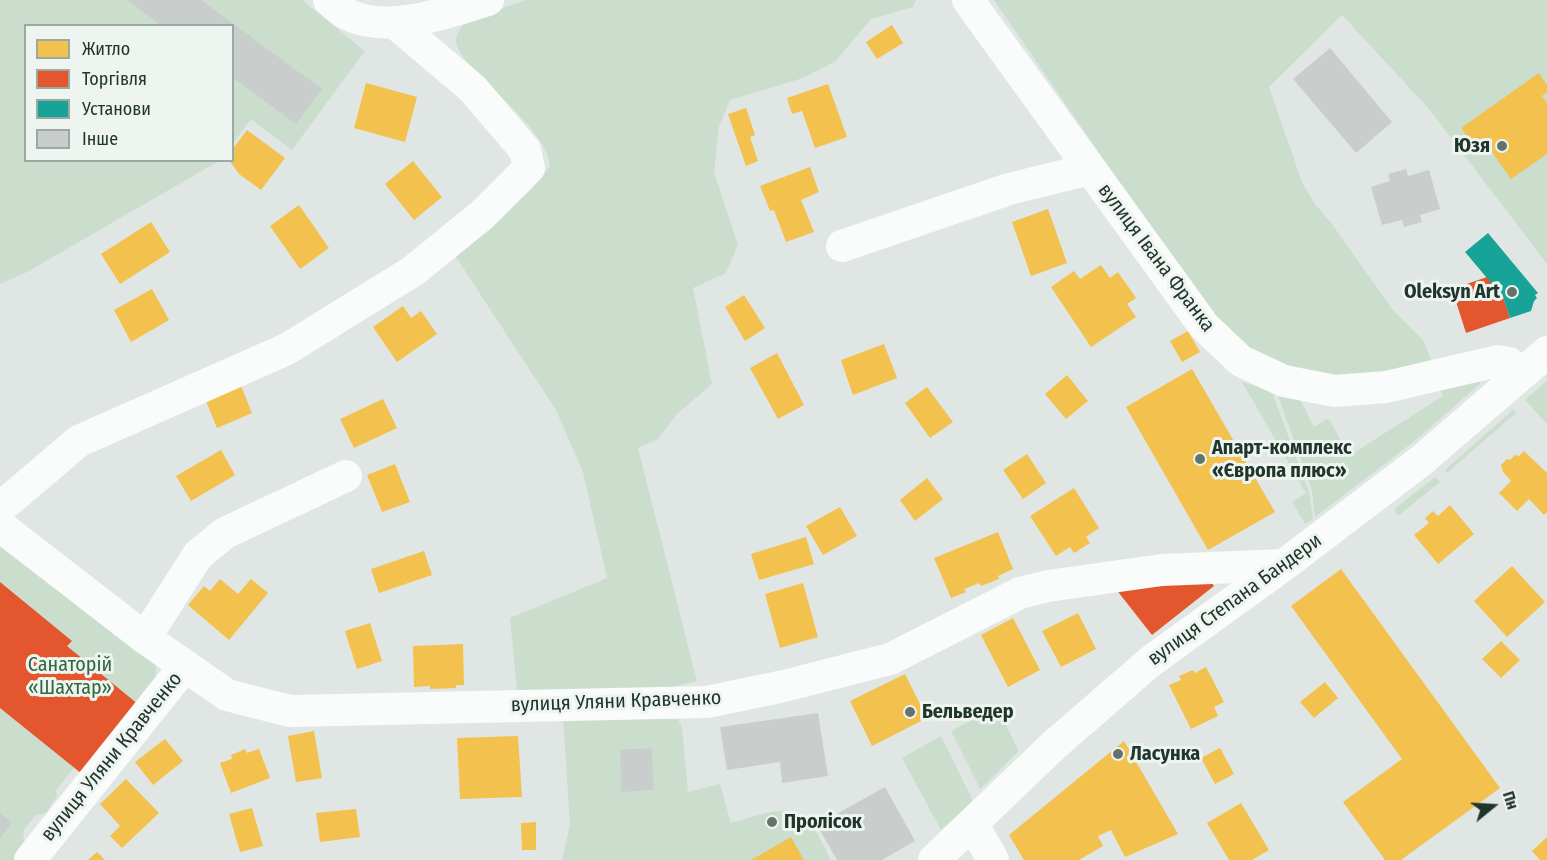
<!DOCTYPE html>
<meta charset="utf-8">
<style>
body{margin:0}
#map{position:relative;width:1547px;height:860px;overflow:hidden;background:#e0e6e3;font-family:"Fira Sans Condensed",sans-serif}
canvas{display:block}
.legend{position:absolute;left:24px;top:24px;width:210px;height:138px;box-sizing:border-box;background:#eef5f0;border:2px solid #9ca8a2;margin:0;padding:8px 10px;list-style:none;font-size:18px;color:#22352c}
.legend li{display:flex;align-items:center;gap:12px;height:30px}
.legend b{width:30px;border:2px solid #9ca8a2}
.north{position:absolute;left:1463px;top:776px;width:60px;height:60px;-webkit-text-stroke:4px #eef5f0;paint-order:stroke;rotate:72deg;font-size:16px;font-weight:700;line-height:24px;text-align:center;color:#22352c}
.north::after{content:'';display:block;margin:auto;width:21px;height:27px;background:#22352c;clip-path:polygon(50% 0,100% 100%,50% 72%,0 100%)}
</style>
<div id="map">
<canvas width="1547" height="860"></canvas>
<ul class="legend">
<li><b style="height:16px;background:#f2c14e"></b>Житло</li>
<li><b style="height:16px;background:#e4572e"></b>Торгівля</li>
<li><b style="height:16px;background:#17a398"></b>Установи</li>
<li><b style="height:16px;background:#c9cecc"></b>Інше</li>
</ul>
<div class="north">Пн</div>
</div>
<script>
const ctx = document.querySelector('canvas').getContext('2d');
ctx.lineJoin = 'round';
function paint(path, color) { ctx.fillStyle = color; ctx.fill(path, 'evenodd'); }
function trace(path, color, width, dash) { ctx.strokeStyle = color; ctx.lineWidth = width; ctx.lineCap = dash ? 'butt' : 'round'; ctx.setLineDash(dash || []); ctx.stroke(path); }
function label(font, color, halo, rows, align = 'center') {
  ctx.font = font + ' "Fira Sans Condensed",sans-serif'; ctx.lineWidth = 6; ctx.setLineDash([]); ctx.textBaseline = 'middle'; ctx.strokeStyle = halo; ctx.fillStyle = color; for (const [text, x, y, turn = 0] of rows) {
    ctx.save(); ctx.translate(x, y); ctx.rotate((+turn || 0) * Math.PI / 180); ctx.textAlign = isNaN(turn) ? turn : align; if (halo) ctx.strokeText(text, 0, 0); ctx.fillText(text, 0, 0); ctx.restore();
  }
}
paint(new Path2D(`
 M0 0H302L365 51 292 150 251 119 233 143 232 26H26V160L219 161 27 272 0 284Z
 M526 0H916L913 7 871 19 835 62 803 78 730 100 719 127 714 172 738 245 726 273 693 288 712 384 677 414 658 439 638 448 697 681 673 687 517 691 510 618 607 578 583 472 556 410 452 251 528 193 550 166C548 124 453 66 456 39 457 32 463 25 468 20Z
 M994 0H1547V264L1429 109 1342 15 1269 87 1302 182 1314 203 1332 224 1393 310 1423 340 1433 364 1382 376 1331 378 1280 368 1238 346 1148 224Z
 M1478 381 1480 384 1412 443 1315 517 1312 491 1277 393 1300 399 1314 427 1326 419 1330 420 1349 456 1441 397 1443 395 1440 390Z
 M1547 381V424L1525 400Z
 M1242 382 1272 392 1309 492 1313 519 1305 524 1292 502 1306 493Z
 M1514 409 1516 413 1447 473 1445 470Z
 M1435 477 1440 482 1398 516 1394 509Z
 M0 533 154 657 156 666 155 681 82 774 74 768 56 790 57 796 46 813 35 816 23 831C26 844 22 850 14 860H0Z
 M997 707 1019 751 980 789 951 731Z
 M676 715 682 727 688 792 720 784 731 823C753 818 788 800 807 820 817 830 824 847 831 860H562L570 824 563 717ZM652 748 654 790 621 791 620 749Z
 M941 736 973 801 941 830 902 758Z`), '#cbdece');
paint(new Path2D(`
 M892 25 903 43 877 59 866 42Z
 M1539 73 1547 85V92L1542 96 1547 103V154L1511 179 1482 138 1473 144 1461 128Z
 M366 83 417 97 405 142 354 128Z
 M828 84 847 137 815 148 802 111 792 114 787 98Z
 M746 108 755 135 750 137 758 161 746 166 728 114Z
 M247 130 285 158 261 190 239 174 229 160H232V150Z
 M413 161 442 197 414 220 385 184Z
 M810 167 819 192 801 200 814 232 786 242 774 210 770 211 760 186Z
 M299 205 329 248 300 269 270 226Z
 M1048 209 1067 263 1031 276 1012 222Z
 M151 222 170 252 120 284 101 254Z
 M1101 265 1110 278 1118 272 1136 298 1127 304 1136 317 1091 347 1051 287 1074 271 1080 279Z
 M152 289 169 320 131 342 114 310Z
 M744 295 765 328 745 341 725 307Z
 M403 306 411 318 421 311 437 334 397 362 373 327Z
 M1188 331 1200 352 1182 362 1170 341Z
 M884 344 897 378 853 395 841 360Z
 M777 353 804 405 778 419 750 368Z
 M1192 369 1275 512 1208 550 1126 407Z
 M1067 375 1088 401 1066 419 1045 394Z
 M241 386 252 413 217 428 206 401Z
 M927 387 953 422 930 438 905 403Z
 M383 399 397 428 354 448 340 419Z
 M221 450 235 475 191 501 176 476Z
 M1524 451 1547 473V512L1544 515 1529 499 1517 511 1499 493 1511 481 1503 472 1501 465 1507 459 1510 460 1515 455 1519 456Z
 M1027 454 1046 483 1023 499 1003 470Z
 M395 464 410 502 382 512 367 475Z
 M927 478 943 499 915 521 900 500Z
 M1074 488 1099 528 1086 537 1090 543 1074 553 1070 547 1056 556 1030 516Z
 M1450 505 1474 534 1438 564 1414 535 1429 523 1425 518 1433 511 1438 516Z
 M840 507 857 536 823 555 806 526Z
 M998 532 1013 569 998 576 999 579 981 586 979 583 964 589 966 592 951 598 934 558Z
 M806 537 814 564 759 580 751 554Z
 M424 551 432 575 379 593 371 569Z
 M1512 566 1545 602 1507 637 1474 601Z
 M1341 569 1500 788 1401 860H1385L1343 802 1402 759 1291 606Z
 M220 579 238 594 251 579 268 593 229 640 188 605 204 586 210 591Z
 M803 583 818 637 780 648 765 594Z
 M1078 613 1096 649 1061 667 1042 631Z
 M1013 618 1040 670 1008 687 981 635Z
 M370 623 382 661 357 669 345 631Z
 M1501 641 1520 660 1501 678 1482 659Z
 M463 644 464 685H456V688L430 689V686L414 687 413 646Z
 M1206 667 1224 702 1214 707 1218 716 1191 729 1169 685 1181 680 1179 676 1193 670 1195 673Z
 M905 674 927 718 872 746 850 701Z
 M1325 682 1338 698 1314 718 1300 702Z
 M314 731 322 778 296 782 288 736Z
 M518 736 522 797 460 799 457 738Z
 M165 739 183 761 153 785 135 762Z
 M1124 741 1178 834 1125 857 1111 830 1098 836 1103 846 1079 860H1024L1009 835Z
 M1220 748 1234 774 1215 784 1201 758Z
 M245 749 247 753 259 749 270 778 231 793 220 763 232 759 231 755Z
 M126 779 159 813 122 848 110 836 120 826 100 804Z
 M1241 803 1269 850 1252 860H1229L1207 823Z
 M252 808 263 846 240 852 229 814Z
 M356 809 360 837 320 842 316 813Z
 M536 822V850H522L521 823Z
 M791 837 804 860H751Z
 M1547 837V860H1540L1532 851Z
 M97 852 105 860H88Z`), '#f2c14e');
paint(new Path2D(`
 M1487 277 1503 297 1510 318 1466 333 1452 289Z
 M1206 576 1214 586 1152 635 1115 588Z
 M0 582 72 641 67 646 139 705 82 774 0 708Z`), '#e4572e');
paint(new Path2D(`
 M1488 233 1538 293 1535 295 1537 298 1534 301 1531 311 1510 318 1503 297 1465 252Z`), '#17a398');
paint(new Path2D(`
 M127 0H201L322 89 296 124 232 77V26H162Z
 M1330 48 1392 122 1356 153 1293 79Z
 M1406 169 1408 176 1429 170 1440 209 1420 215 1422 222 1404 227 1402 220 1382 225 1371 187 1390 181 1388 174Z
 M818 713 828 776 782 783 780 762 727 770 720 727Z
 M652 748 654 790 621 792 620 749Z
 M885 787 915 841 882 860H837L817 825Z
 M0 813 12 823 0 838Z`), '#c9cecc');
trace(new Path2D(`
 M329 0C335 5 341 11 347 14 387 35 448 12 488 0
 M968 0 1204 326 1241 361 1284 381 1335 391 1386 387 1498 361 1509 363 1520 375
 M842 246 1009 189 1090 169
 M0 508 79 441 287 349 413 271 482 215 529 168 525 150 473 89 395 23
 M0 526 145 638 227 695 290 711 707 702 784 686 890 659 1020 593 1048 586 1162 570 1284 565
 M145 638 198 555 225 533 346 476
 M973 825 993 860
 M30 860 184 667
 M934 860 1053 746 1151 661 1284 565 1422 460 1547 352`), '#fafbfb', 32);
for (const [x, y, r, color] of [
 [1502,146,6,"#64736c"],
 [1512,292,6,"#64736c"],
 [1200,459,6,"#64736c"],
 [910,712,6,"#64736c"],
 [1118,754,6,"#64736c"],
 [772,822,6,"#64736c"]
]) { const dot = new Path2D(); dot.arc(x, y, r, 0, 2 * Math.PI); ctx.fillStyle = color; ctx.fill(dot); trace(dot, '#eef5f0', 2); }
label('bold 20px', '#22352c', '#eef5f0', [
 ["Юзя",1490,146,"right"],
 ["Oleksyn Art",1500,292,"right"],
 ["Апарт-комплекс",1212,448],
 ["«Європа плюс»",1212,471],
 ["Бельведер",922,712],
 ["Ласунка",1130,754],
 ["Пролісок",784,822]
], 'left');
label('20px', '#22352c', '#eef5f0', [
 ["вулиця Івана Франка",1156,258,53],
 ["вулиця Степана Бандери",1235,600,-36],
 ["вулиця Уляни Кравченко",616,702,-2],
 ["вулиця Уляни Кравченко",112,757,-51]
]);
label('20px', '#31673c', '#eef5f0', [
 ["Санаторій",70,665],
 ["«Шахтар»",70,688]
]);
</script>
